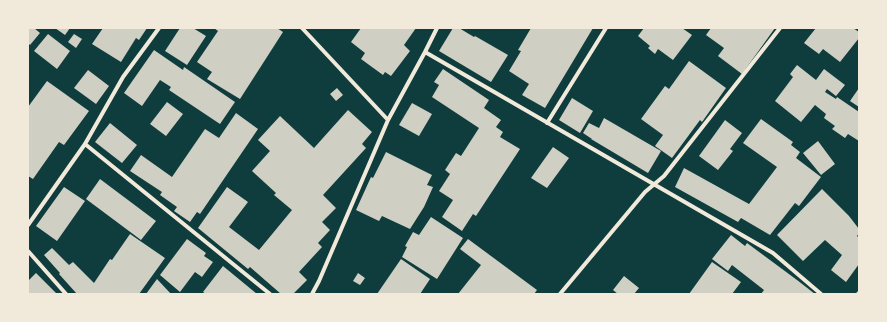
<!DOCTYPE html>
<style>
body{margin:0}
#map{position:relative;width:887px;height:322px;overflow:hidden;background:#0f3d3e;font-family:"Exo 2",sans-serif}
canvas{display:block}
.frame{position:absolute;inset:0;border:29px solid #f1e9da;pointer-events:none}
</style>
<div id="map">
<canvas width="887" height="322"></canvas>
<div class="frame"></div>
</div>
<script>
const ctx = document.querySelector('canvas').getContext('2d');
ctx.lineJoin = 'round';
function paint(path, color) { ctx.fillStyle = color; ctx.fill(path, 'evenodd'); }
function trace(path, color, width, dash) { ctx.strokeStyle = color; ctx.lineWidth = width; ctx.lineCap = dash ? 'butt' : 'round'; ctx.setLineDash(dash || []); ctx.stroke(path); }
paint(new Path2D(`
 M28 28H34L40 33 30 45 28 43Z
 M55 28H70L65 35Z
 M103 28H147L139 40 136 38 121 62 92 44Z
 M180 28H193L206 36 187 65 165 51Z
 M214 28H277L283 32 240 99 207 79 212 72 197 62 218 31Z
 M361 28H416L404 45 410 51 391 76 385 72 383 75 361 59 365 53 351 42Z
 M453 28H459L474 37 475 36 508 55 491 82 439 51Z
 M531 28H593L545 108 522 95 529 84 509 71 521 51 518 50Z
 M644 28H682L692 35 673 60 658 49 655 54 648 48 650 46 638 36Z
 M711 28H775L742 74 718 56 724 48 706 35Z
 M816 28H853L859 32V38L840 62 823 49 819 54 804 43Z
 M48 34 70 51 57 69 34 51Z
 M74 34 82 39 76 48 68 42Z
 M154 50 183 70 184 67 235 102 220 124 169 90 171 87 160 80 142 106 124 93Z
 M689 61 726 88 702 122 700 120 672 158 655 146 663 135 641 119 665 86 669 89Z
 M797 65 816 80 824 69 845 85 836 96 827 89 825 92 836 99 837 97 859 112V141L848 134 845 138 832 129 835 126 824 118 826 114 815 105 801 122 775 101 793 77 790 74Z
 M443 69 489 100 484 108 501 120 496 127 503 132 500 137 520 149 476 216 473 214 462 231 442 217 453 200 439 191 450 174 445 170 456 153 461 156 479 128 432 97 439 85 434 82Z
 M88 70 109 86 96 104 74 88Z
 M47 81 89 111 64 145 59 142 33 179 28 176V107Z
 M337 88 343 95 336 101 330 94Z
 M859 88V107L850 101Z
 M572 98 593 111 580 133 559 120Z
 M167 102 183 114 166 136 150 124Z
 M412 103 432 114 419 136 399 125Z
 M348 110 372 132 362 144 366 148 323 195 336 208 322 222 330 230 318 243 322 247 299 272 307 280 293 294H281L250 267 248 269 198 228 227 187 248 202 229 227 259 250 292 210 274 195 276 193 252 171 270 151 258 140 280 116 314 148Z
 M236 113 258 129 200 214 197 212 190 222 174 211 177 207 160 195 162 192 130 171 141 155 172 177 205 129 219 138Z
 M604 118 661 151 648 173 591 139H592L583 133 589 123 599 128Z
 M761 119 793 142 791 145 800 152 796 158 821 177 799 206 795 203 770 235 741 218 738 222 675 187 684 168 749 204 777 167 743 143Z
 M725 120 742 133 730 149 733 151 718 170 699 156Z
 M110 123 137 145 122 163 95 142Z
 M818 141 835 164 821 175 803 153Z
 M553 147 569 158 547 188 531 178Z
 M386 152 432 175 427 185 433 187 424 207 410 229 382 216 379 221 356 210 371 177 373 178Z
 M100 179 156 221 141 240 86 199Z
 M64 187 85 201 57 241 36 226Z
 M822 189 849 216 859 229V233L857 236 859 238V264L846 282 831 270 842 255 825 240 803 261 777 235Z
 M431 217 463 238 437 279 402 257 407 247 405 246 413 232 419 235Z
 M130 234 165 258 139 294H77L59 274 60 273 44 255 52 248 69 265 73 262 94 283 110 259 112 260Z
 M731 235 745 246 747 243 797 280 815 294H761L764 290 732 265 728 271 712 259Z
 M187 239 206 253 204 256 213 262 202 277 195 272 180 292 160 275Z
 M468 239 537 290 534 294H458L481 265 460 249Z
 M401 259 430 279 420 294H377Z
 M712 262 741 282 732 294H689Z
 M223 266 257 294H206L203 292Z
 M36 273 57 294H28V281Z
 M358 273 365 278 360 285 353 281Z
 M624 276 639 288 634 294H618L613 290Z
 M157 279 171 294H146Z`), '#cfcfc3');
trace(new Path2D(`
 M302 28 388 120
 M425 52 773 253 821 294
 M547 123 606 28
 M85 144 270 294
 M28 225 85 144 123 77 159 28
 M28 251 66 294
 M312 294 319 281 388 120 425 52 437 28
 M560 294 645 192 664 176 780 28
 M858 294 859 293`), '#f1e9da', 4);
</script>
